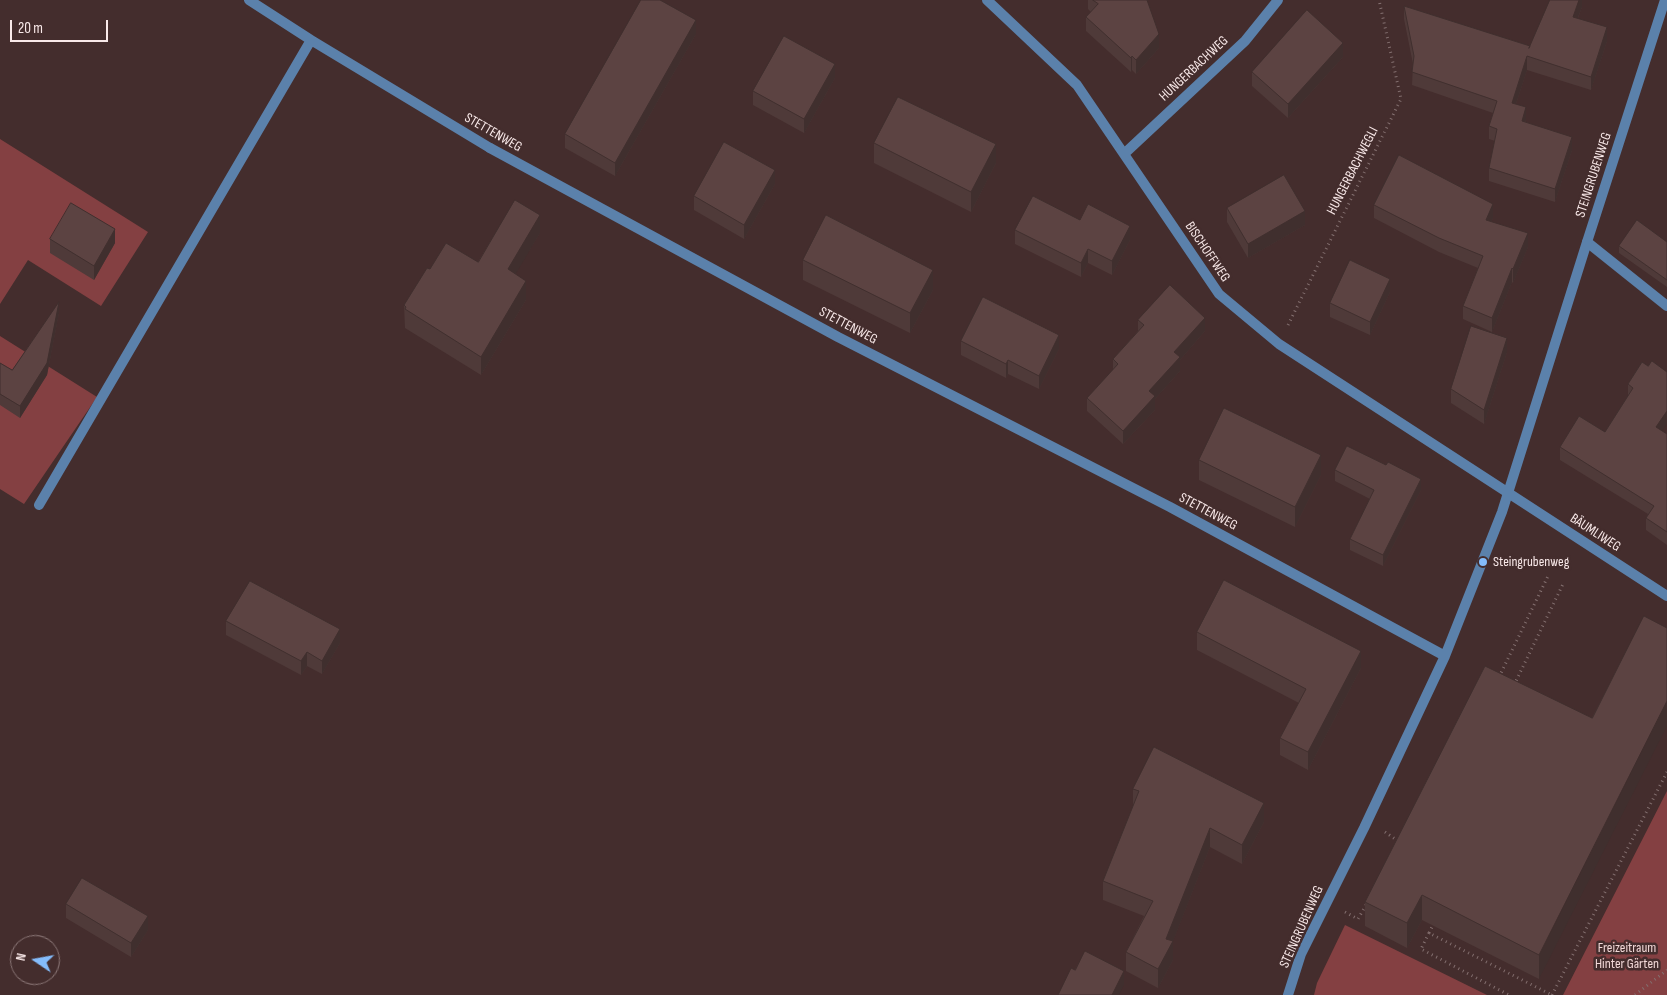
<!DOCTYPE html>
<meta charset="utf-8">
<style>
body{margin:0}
#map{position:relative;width:1667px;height:995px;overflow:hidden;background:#442d2d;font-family:"Sofia Sans Condensed",sans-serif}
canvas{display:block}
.north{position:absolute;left:10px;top:935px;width:50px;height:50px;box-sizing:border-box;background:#442d2d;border:1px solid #8c7878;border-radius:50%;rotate:282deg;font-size:14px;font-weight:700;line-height:20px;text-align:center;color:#f9e9e9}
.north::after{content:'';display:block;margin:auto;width:18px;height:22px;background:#84bcfb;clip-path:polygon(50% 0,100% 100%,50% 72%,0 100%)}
.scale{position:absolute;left:10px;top:20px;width:98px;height:22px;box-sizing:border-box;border:2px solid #f9e9e9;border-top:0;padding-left:6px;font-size:15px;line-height:18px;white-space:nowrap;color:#f9e9e9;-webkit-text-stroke:4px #442d2d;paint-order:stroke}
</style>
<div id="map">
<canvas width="1667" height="995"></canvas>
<div class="north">N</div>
<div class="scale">20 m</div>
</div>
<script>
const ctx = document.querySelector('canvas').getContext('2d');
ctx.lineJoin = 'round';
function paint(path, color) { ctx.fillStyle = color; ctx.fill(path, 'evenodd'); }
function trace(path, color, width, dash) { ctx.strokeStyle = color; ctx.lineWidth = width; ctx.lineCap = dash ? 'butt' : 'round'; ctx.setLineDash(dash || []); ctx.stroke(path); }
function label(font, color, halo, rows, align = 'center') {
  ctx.font = font + ' "Sofia Sans Condensed",sans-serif'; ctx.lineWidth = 5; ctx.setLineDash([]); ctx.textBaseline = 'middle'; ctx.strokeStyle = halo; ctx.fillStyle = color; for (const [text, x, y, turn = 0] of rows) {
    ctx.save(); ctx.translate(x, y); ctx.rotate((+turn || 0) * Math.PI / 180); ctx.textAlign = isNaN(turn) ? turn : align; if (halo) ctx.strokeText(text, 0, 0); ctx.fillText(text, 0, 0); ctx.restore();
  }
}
paint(new Path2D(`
 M0 139 148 232 101 306 28 260 0 304Z
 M0 336 97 397 24 504 0 489Z
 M1667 791V995H1563Z
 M1345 925 1487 995H1314L1317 983Z`), '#844042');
trace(new Path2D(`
 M1288 325 1401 99 1379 0
 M1499 677 1549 574
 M1514 685 1563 584
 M1385 832 1398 841
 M1345 912 1358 919 1366 905
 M1434 923 1429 933 1552 995
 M1429 933 1421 949 1509 995
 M1552 995 1667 772
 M1635 995 1667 970`), '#847070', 3, [1, 4]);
trace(new Path2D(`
 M249 0 311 40 490 148
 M1587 242 1667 306
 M39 505 311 40`), '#5b81ab', 10);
trace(new Path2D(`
 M987 0 1077 85 1219 294 1279 344 1667 596
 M490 148 838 337 1170 507 1445 656
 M1124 154 1245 41 1278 0
 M1288 995 1301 954 1364 828 1445 656 1502 512 1587 242 1665 0`), '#5b81ab', 10);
paint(new Path2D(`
 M1088 0H1147L1159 48 1136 74 1132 70 1131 72 1086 31V17L1091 12 1088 9Z
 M1582 0V7L1578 18 1607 41 1591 90 1527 70 1516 104 1526 120V122L1572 150 1555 202 1489 181V168L1495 141 1489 139V126L1493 113 1412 85 1413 64 1404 19V6L1530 46Z
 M696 34 615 176 565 148V134Z
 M1343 57 1288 118 1252 86V72Z
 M835 78 804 133 753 105V91Z
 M874 143 996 163 971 212 874 163Z
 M775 184 744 239 694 210V196Z
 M1374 205 1493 218 1491 222 1528 247 1513 283 1512 282 1492 332 1463 319V306L1478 268 1439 252 1374 218Z
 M1227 208 1305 225 1248 258 1227 222Z
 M1080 220 1130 240 1112 275 1088 263 1081 277 1015 244V230Z
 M540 233 515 274 526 300 481 375 405 328 404 305 478 262Z
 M50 239 115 243 94 280 50 253Z
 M1667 242V287L1619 253V246Z
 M803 260 933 290 910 333 803 280Z
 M1390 292 1370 335 1330 317V303Z
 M59 313 47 375 20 418 0 405V363L12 370Z
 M1138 320 1205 331 1180 360V371L1155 399V410L1123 444 1087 411V398L1113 370V359L1138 331Z
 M961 341 1059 349 1039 389 1008 374 1006 378 961 355Z
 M1507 352 1484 424 1451 403V389Z
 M1642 362 1662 431 1667 434V545L1646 530V518L1648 514 1560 460V447L1605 432 1628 396V384Z
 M1199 460 1321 475 1295 527 1199 480Z
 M1335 470 1421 490 1383 566 1350 550V539L1370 499 1335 481Z
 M226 621 340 643 322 674 307 666 301 675 226 635Z
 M1197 632 1361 668 1308 770 1280 755V738L1299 703 1197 650Z
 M1592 718 1539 979 1422 920 1407 948 1365 926V902Z
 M1133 789 1264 822 1242 864 1210 847 1173 941V960L1158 988 1126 971V952L1144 916 1103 900V881L1133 806Z
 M66 904 148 930 131 957 66 918Z`), '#4f3a39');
paint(new Path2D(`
 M1579 0H1582V7L1573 30V17Z
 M696 20V34L615 176V163Z
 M1607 27V41L1591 90V77Z
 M1159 34V48L1136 74V60Z
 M1343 43V57L1288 118V104Z
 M1132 56V70L1131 72V58Z
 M1527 56V70L1512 116V103Z
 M835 64V78L804 133V119Z
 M1526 107V120L1522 134V121Z
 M1572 137V150L1555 202V189Z
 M996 144V163L971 212V192Z
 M775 170V184L744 239V225Z
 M1493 204V218L1486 234V220Z
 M1305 211V225L1248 258V244Z
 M540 215V233L508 287V269Z
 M1130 226V240L1112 275V261Z
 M115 229V243L94 280V266Z
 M1528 233V247L1513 283V269Z
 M1088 249V263L1081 277V263Z
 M1512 268V282L1492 332V318Z
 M933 270V290L910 333V313Z
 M1390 279V292L1370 335V322Z
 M526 281V300L481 375V357Z
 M59 302V313L47 375 20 418V406Z
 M1205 318V331L1180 360V371L1155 399V410L1123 444V431L1149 391 1174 352Z
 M1059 335V349L1039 389V376Z
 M1507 338V352L1484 424V410Z
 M1008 360V374L1006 378V364Z
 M1667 411V424L1656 439V427Z
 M1321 455V475L1295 527V507Z
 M1421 479V490L1383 566V555Z
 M340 629V643L322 674V661Z
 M1361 651V668L1308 770V752Z
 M307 652V666L301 675V661Z
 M1667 701V726L1539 979V955Z
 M1264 803V822L1242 864V845Z
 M1210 828V847L1172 944 1173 941V960L1158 988V969L1166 939Z
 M1422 895V920L1407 948V923Z
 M148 916V930L131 957V943Z
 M1124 971V985L1119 995H1112Z`), '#402f2e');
const building = new Path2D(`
 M641 0H660L696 20 615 163 565 134Z
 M1093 0H1147L1159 34 1136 60 1132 56 1131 58 1086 17 1098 4Z
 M1550 0H1579L1573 17 1607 27 1591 77 1527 56 1512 103 1526 107 1522 121 1572 137 1555 189 1489 168 1497 129 1489 126 1497 101 1412 72 1414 56 1404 6 1530 46 1529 48Z
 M1307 10 1343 43 1288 104 1252 72Z
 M784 36 835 64 804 119 753 91Z
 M898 97 996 144 971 192 874 143Z
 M724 142 775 170 744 225 694 196Z
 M1399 155 1493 204 1486 220 1528 233 1513 269 1512 268 1492 318 1463 306 1483 256 1439 238 1374 205Z
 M1284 175 1305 211 1248 244 1227 208Z
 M1033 196 1080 220 1088 204 1130 226 1112 261 1088 249 1081 263 1015 230Z
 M515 200 540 215 508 269 526 281 481 357 405 309 406 307 404 305 427 268 430 269 446 243 478 262Z
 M71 203 115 229 94 266 50 239Z
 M826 215 933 270 910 313 803 260Z
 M1637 220 1667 242V280L1619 246Z
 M1350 260 1390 279 1370 322 1330 303Z
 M1170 285 1205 318 1174 352 1180 357 1149 391 1155 396 1123 431 1087 398 1118 364 1113 359 1144 325 1138 320Z
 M983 297 1059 335 1039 376 1008 360 1006 364 961 341Z
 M59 302 47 363 20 406 0 394V363L12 370Z
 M1471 326 1507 338 1484 410 1451 389Z
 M1652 361 1667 372V411L1656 427 1667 434V532L1646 518 1654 506 1560 447 1579 416 1605 432 1633 388 1628 384 1642 362 1648 366Z
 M1224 408 1321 455 1295 507 1199 460Z
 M1347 446 1386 465 1388 462 1421 479 1383 555 1350 539 1374 490 1335 470Z
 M1224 580 1361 651 1308 752 1280 738 1306 689 1197 632Z
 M250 581 340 629 322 661 307 652 301 661 226 621Z
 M1644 616 1667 628V701L1539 955 1422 895 1407 923 1365 902 1485 666 1592 718Z
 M1154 747 1264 803 1242 845 1210 828 1166 939 1173 941 1158 969 1126 952 1153 901 1103 881 1139 791 1133 789Z
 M82 878 148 916 131 943 66 904Z
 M1085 951 1124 971 1112 995H1058L1071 968 1075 970Z`);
paint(building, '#5c4342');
trace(building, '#402f2e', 1);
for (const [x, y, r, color] of [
 [1483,562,5,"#84bcfb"]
]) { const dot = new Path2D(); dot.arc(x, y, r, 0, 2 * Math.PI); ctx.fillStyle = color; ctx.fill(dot); trace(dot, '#442d2d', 2); }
label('14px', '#f9e9e9', '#442d2d', [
 ["HUNGERBACHWEG",1194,69,-43],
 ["STETTENWEG",493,133,30],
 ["HUNGERBACHWEGLI",1353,171,-63],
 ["STEINGRUBENWEG",1594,175,-72],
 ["BISCHOFFWEG",1207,252,56],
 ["STETTENWEG",848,326,28],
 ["STETTENWEG",1208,512,28],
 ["BÄUMLIWEG",1595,533,33],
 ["STEINGRUBENWEG",1302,927,-66]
]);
label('14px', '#f9e9e9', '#442d2d', [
 ["Steingrubenweg",1493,562]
], 'left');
label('14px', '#f3d9d8', '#442d2d', [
 ["Freizeitraum",1627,948],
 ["Hinter Gärten",1627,964]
]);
</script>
